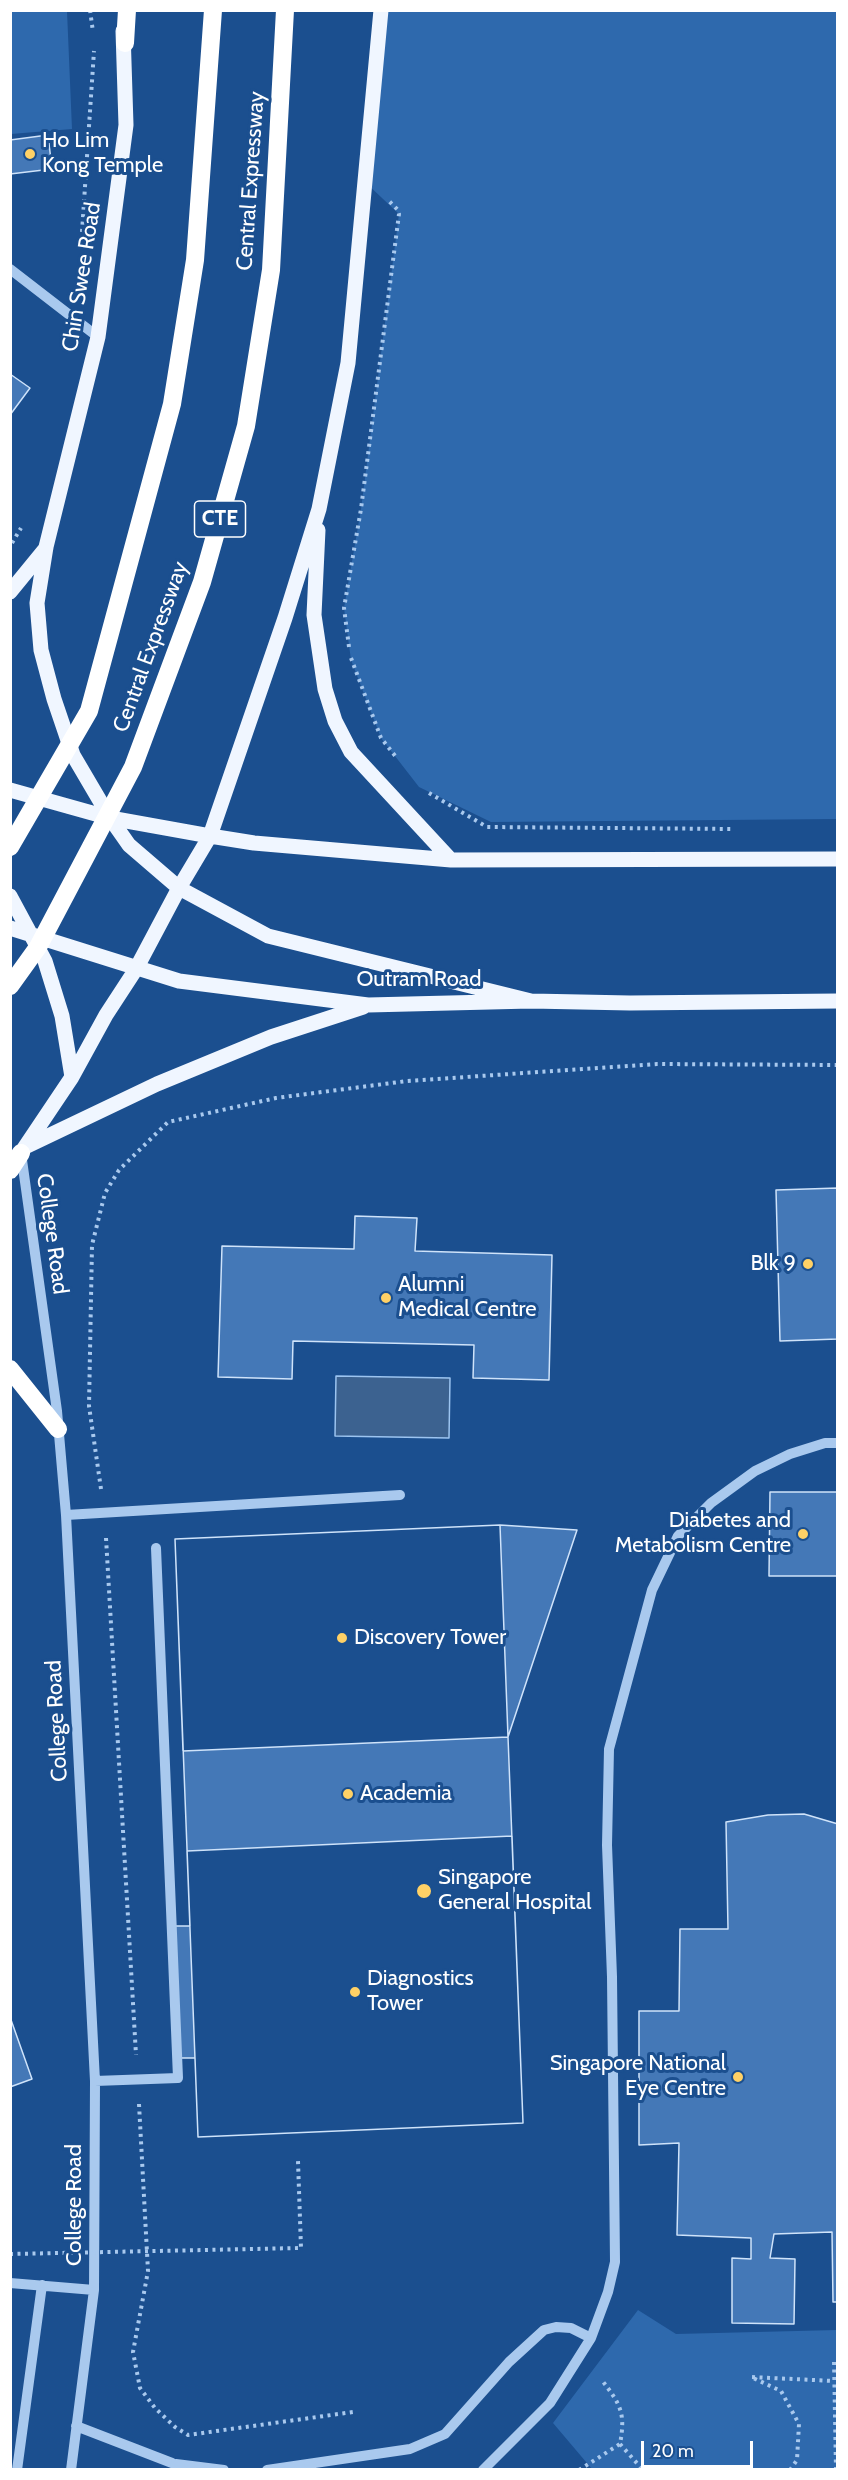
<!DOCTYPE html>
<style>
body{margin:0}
#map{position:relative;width:848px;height:2480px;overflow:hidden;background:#1b4f8f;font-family:Cabin,sans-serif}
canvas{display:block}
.frame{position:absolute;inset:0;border:12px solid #fff;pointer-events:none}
.scale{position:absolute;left:641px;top:2441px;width:112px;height:27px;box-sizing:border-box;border:3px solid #fff;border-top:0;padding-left:8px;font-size:18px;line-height:21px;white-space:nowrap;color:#fff;-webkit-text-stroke:4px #1b4f8f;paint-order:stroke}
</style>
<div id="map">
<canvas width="848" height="2480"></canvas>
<div class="frame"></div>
<div class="scale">20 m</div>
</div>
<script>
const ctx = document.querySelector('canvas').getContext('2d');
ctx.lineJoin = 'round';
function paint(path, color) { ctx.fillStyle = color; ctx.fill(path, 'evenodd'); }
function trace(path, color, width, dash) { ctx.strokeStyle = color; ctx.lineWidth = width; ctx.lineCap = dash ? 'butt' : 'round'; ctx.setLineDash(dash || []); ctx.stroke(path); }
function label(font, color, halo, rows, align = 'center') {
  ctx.font = font + ' Cabin,sans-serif'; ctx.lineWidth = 6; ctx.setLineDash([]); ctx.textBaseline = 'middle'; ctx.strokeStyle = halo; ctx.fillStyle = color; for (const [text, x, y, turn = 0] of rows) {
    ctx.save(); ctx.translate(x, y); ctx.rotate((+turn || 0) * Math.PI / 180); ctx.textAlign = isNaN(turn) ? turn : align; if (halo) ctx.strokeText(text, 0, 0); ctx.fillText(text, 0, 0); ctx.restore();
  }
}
paint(new Path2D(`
 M11 10 67 11 72 129 11 134Z
 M381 11H837V819L491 822 419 787 381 738 351 660 344 608 361 509 399 214 365 182Z
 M638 2310 676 2334 837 2330V2469H592L553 2423Z`), '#2e69ad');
const water = new Path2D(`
 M336 1376 450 1378 449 1438 335 1436Z`);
paint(water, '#3c6290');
trace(water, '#9cc4f0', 1.5);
const building = new Path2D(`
 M48 135 52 169 10 174V140Z
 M10 374 30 388 10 415Z
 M838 1188V1339L780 1341 776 1190Z
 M355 1216 417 1218 415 1251 552 1255 549 1380 473 1378 474 1345 293 1341 292 1379 218 1377 222 1246 354 1249Z
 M770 1492H838V1576H769Z
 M500 1525 577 1530 508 1737 523 2123 198 2137 195 2058H179L174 1926H190L175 1539Z
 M500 1525 508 1737 183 1751 175 1539Z
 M804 1814 838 1824V2302H833L832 2232 774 2234 770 2258 795 2259 794 2324 732 2323V2258L751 2259V2238L677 2235 679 2143 639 2145V2011H679L680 1929H728L726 1822 768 1815Z
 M512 1836 523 2123 198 2137 187 1851Z
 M10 2017 32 2079 10 2087Z`);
paint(building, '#4478b7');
trace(building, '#cfe3fa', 1.5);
trace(new Path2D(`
 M90 10 93 32
 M82 232 94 51
 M12 543 21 528
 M349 647 344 608 361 509 399 214 398 210 389 201
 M351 658 381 738 396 757
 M429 793 487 827 733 829
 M101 1489 89 1406 92 1245 105 1193 119 1170 168 1122 276 1098 407 1081 657 1064 838 1065
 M106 1538 136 2055
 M139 2104 148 2271 133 2352 140 2388 155 2408 175 2427 188 2435 353 2412
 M620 2444 643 2470
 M579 2470 620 2444C626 2412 620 2404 601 2379
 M790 2470 797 2460 799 2424 781 2391 751 2377 834 2381
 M836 2470 834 2360H838`), '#a9c9ee', 4, [3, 4.5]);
trace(new Path2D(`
 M10 269 98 337
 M21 1153 57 1411 66 1515 95 2081 94 2290 71 2470
 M66 1515 400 1495
 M95 2081 178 2078 156 1548
 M10 2283 94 2290
 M76 2426 172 2463 182 2470
 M176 2464 224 2470
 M17 2470 42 2285
 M267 2470 410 2449 445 2434 509 2362 544 2330 556 2327 571 2328 591 2338
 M483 2470 550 2403 591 2338 608 2292 615 2262 612 1977 607 1845 609 1749 652 1590 678 1536 711 1503 755 1471 790 1454 825 1443H838`), '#a9c9ee', 10);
trace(new Path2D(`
 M123 31 126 125 98 337 46 547 37 603 41 650 54 699 73 755 110 818 129 845 179 888 268 936 531 1001
 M318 530 314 615 325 689 335 721 351 752 451 860
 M10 592 46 548
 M10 790 110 818 210 836 254 843 451 860 838 859
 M10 896 45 961 62 1016 72 1077
 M10 928 179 981 368 1005 531 1001 630 1003 838 1001
 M25 1147 157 1084 271 1037 363 1007
 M21 1153 72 1077 106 1015 136 969 179 888 210 836 285 618 319 509 348 363 381 10`), '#f0f6ff', 15);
trace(new Path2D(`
 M125 43 127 10
 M10 1170 21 1153
 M10 1369 58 1429`), '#fff', 18);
trace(new Path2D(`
 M10 2254 301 2248 298 2161`), '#a9c9ee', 4, [3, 4.5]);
trace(new Path2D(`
 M10 847 89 711 172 404 195 260 213 10
 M10 986 38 947 133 767 202 582 246 426 271 270 285 10`), '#fff', 18);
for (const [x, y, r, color] of [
 [30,154,6,"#ffd166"],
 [808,1264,6,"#ffd166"],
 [386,1298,6,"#ffd166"],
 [803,1534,6,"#ffd166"],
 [342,1638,6,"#ffd166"],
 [348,1794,6,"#ffd166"],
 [424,1891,8,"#ffd166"],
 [355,1992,6,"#ffd166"],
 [738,2077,6,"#ffd166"]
]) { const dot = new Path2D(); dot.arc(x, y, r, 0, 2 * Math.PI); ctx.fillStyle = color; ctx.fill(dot); trace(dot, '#1b4f8f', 2); }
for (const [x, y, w] of [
 [220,519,51]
]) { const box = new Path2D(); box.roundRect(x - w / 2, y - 18, w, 36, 4.5); ctx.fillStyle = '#1b4f8f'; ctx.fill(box); trace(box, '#fff', 1.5); }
label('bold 21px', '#fff', null, [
 ["CTE",220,519]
]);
label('22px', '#fff', '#1b4f8f', [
 ["Ho Lim",42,141],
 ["Kong Temple",42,166],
 ["Blk 9",796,1264,"right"],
 ["Alumni",398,1285],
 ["Medical Centre",398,1310],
 ["Diabetes and",791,1521,"right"],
 ["Metabolism Centre",791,1546,"right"],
 ["Discovery Tower",354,1638],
 ["Academia",360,1794],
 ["Singapore",438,1878],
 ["General Hospital",438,1903],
 ["Diagnostics",367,1979],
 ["Tower",367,2004],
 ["Singapore National",726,2064,"right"],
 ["Eye Centre",726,2089,"right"]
], 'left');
label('22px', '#fff', '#1b4f8f', [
 ["Central Expressway",251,181,-86],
 ["Chin Swee Road",82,277,-81],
 ["Central Expressway",151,647,-70],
 ["Outram Road",419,980],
 ["College Road",52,1234,82],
 ["College Road",57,1721,-93],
 ["College Road",75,2205,-90]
]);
</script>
